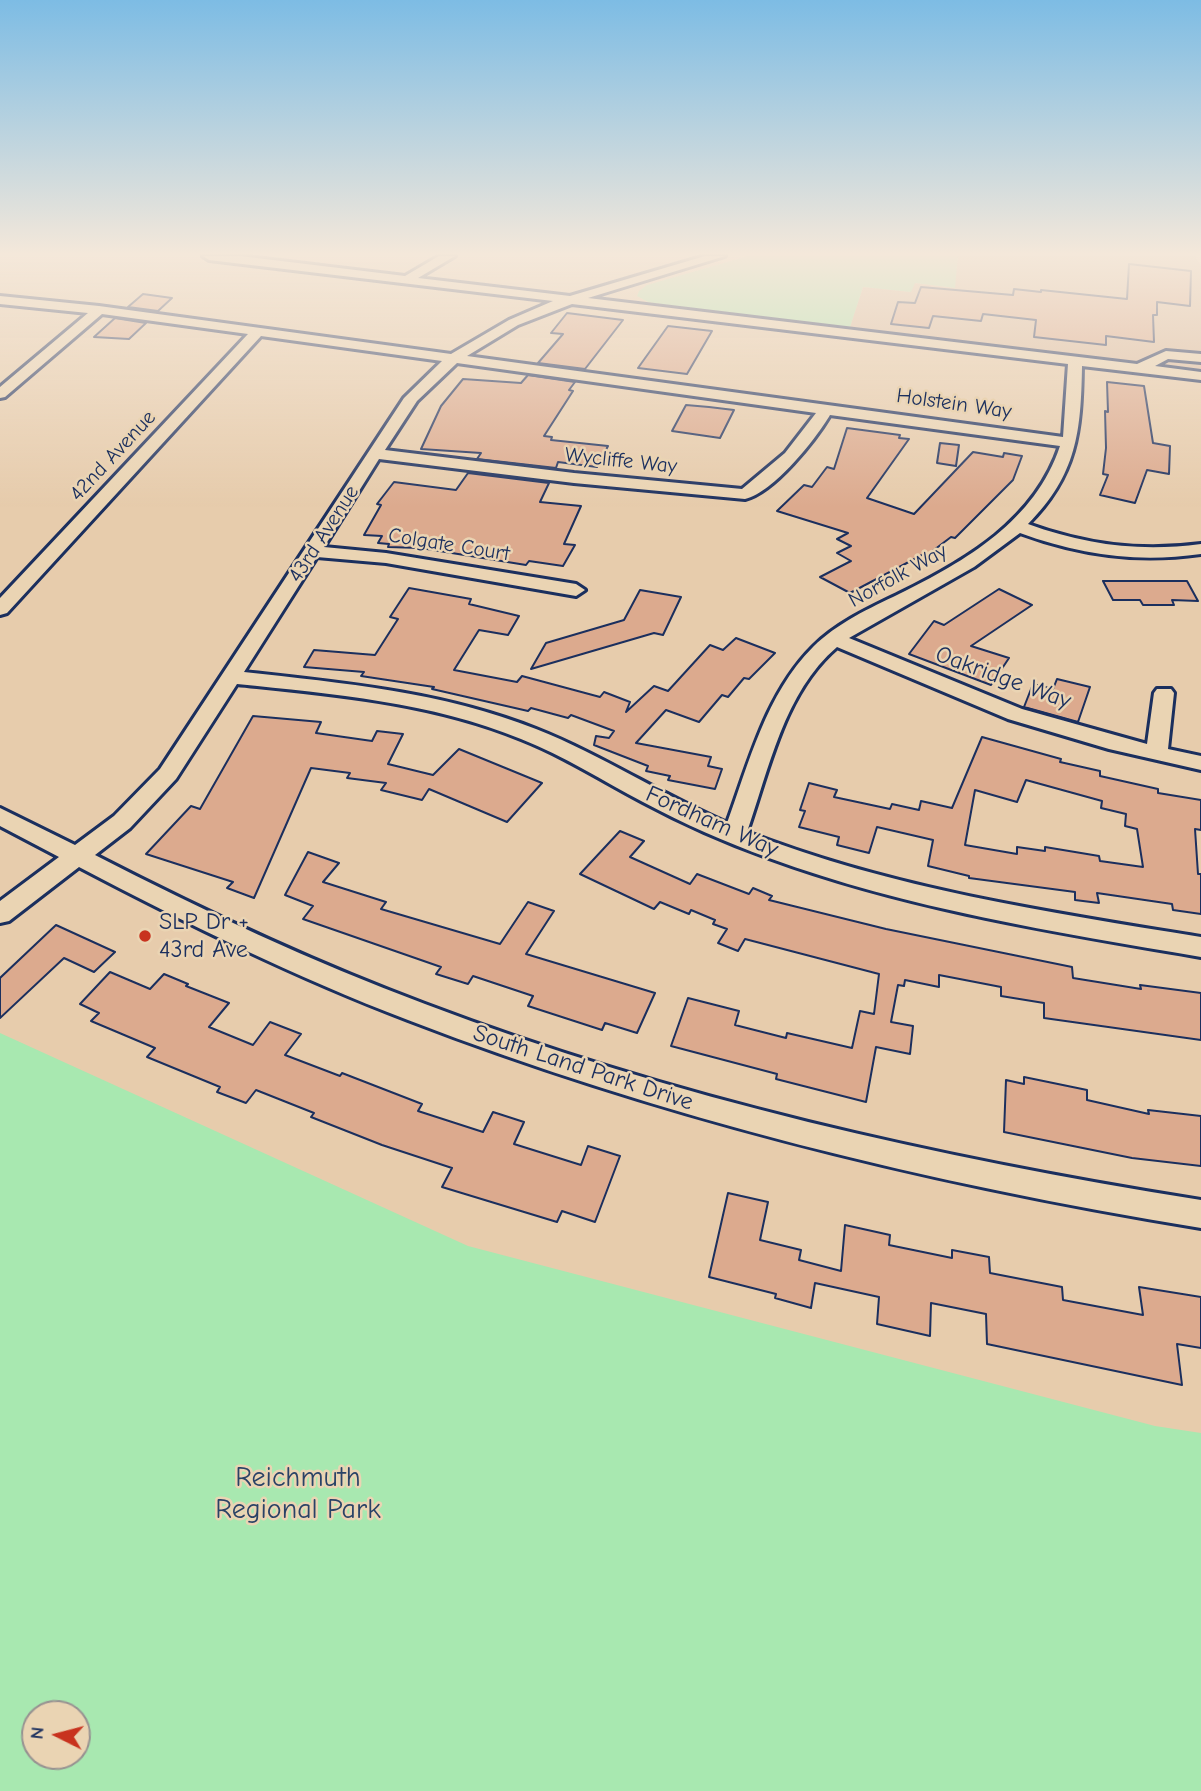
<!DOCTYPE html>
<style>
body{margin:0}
#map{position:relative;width:1201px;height:1791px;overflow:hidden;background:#e7ccac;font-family:"Comic Neue",sans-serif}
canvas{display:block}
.north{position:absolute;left:21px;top:1700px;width:70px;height:70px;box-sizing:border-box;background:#ead4b3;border:2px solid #979291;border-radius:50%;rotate:276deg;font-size:19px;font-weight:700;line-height:28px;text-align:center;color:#1b2f5e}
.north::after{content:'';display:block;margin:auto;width:24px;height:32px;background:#c8321e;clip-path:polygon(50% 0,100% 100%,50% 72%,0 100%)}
</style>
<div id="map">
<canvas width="1201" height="1791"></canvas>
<div class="north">N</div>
</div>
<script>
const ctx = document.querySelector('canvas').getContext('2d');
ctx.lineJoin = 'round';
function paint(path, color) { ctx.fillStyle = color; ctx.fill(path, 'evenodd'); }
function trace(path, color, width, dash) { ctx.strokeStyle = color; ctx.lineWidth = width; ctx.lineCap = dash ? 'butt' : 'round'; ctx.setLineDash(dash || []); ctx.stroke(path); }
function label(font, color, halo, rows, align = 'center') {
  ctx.font = font + ' "Comic Neue",sans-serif'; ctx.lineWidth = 5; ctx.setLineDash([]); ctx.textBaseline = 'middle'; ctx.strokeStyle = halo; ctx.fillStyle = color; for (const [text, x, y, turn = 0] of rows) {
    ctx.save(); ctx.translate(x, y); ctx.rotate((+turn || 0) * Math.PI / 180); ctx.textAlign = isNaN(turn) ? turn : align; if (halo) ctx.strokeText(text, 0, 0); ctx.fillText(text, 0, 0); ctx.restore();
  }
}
paint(new Path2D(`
 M958 256H1195L1201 266V370L850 327 863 287 910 292 914 283 954 288Z`), '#dcbca0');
paint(new Path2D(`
 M748 256H958L955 288 915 283 911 292 863 287 850 327 667 305 648 302 637 296 639 291 647 285Z
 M0 1033 468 1246 1155 1426 1201 1433V1791H0ZM35 1714H77V1756H35Z`), '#a8e8b0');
const building = new Path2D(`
 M1129 264 1191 271 1190 306 1157 302V315H1153L1154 342 1106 336V345L1034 337 1036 320 983 314 981 321 933 316 929 328 891 324 898 302 915 303 921 287 1013 295 1014 289 1041 292V290L1127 299Z
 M143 294 172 298 158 311 128 307Z
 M567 313 623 320 585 369 538 363 563 334 551 333Z
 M115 318 146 323 129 339 94 337Z
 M668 326 712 331 687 374 638 368Z
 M528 375 575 382 569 390 573 391 544 436 552 437 551 440 608 446 597 467 558 462 556 468 477 459 481 453 421 449 441 406 463 379 521 383Z
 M1107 382 1144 386 1153 443 1170 446 1169 474 1147 470 1135 503 1100 495 1108 475 1103 474 1106 448 1105 411 1108 412Z
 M686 405 709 407 734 410 720 438 672 431Z
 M847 428 900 435 899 438 909 439 867 498 914 514 973 452 1003 457 1004 453 1022 456 1013 480 955 538 951 537 926 556 922 555 850 593 820 577 851 561 837 553 851 546 837 539 848 533 777 511 804 485 812 487 827 467 834 469Z
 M940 443 959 445 956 466 937 463Z
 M468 473 549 483 540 502 581 506 564 544 575 545 563 566 529 561 526 565 421 548 388 547 389 544 378 543 382 536 364 535 381 505 377 504 394 482 456 490Z
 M1103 581H1187L1198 601 1172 600 1174 605H1143L1140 600H1113Z
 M409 588 471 599 469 604 519 616 508 635 479 630 454 670 517 682 522 676 600 697 604 692 630 702 626 712 654 686 668 691 710 645 723 650 736 638 775 653 749 679 744 678 728 697 722 695 699 722 666 710 636 743 711 757 708 766 722 769 715 789 668 780 670 776 646 771 648 766 594 745 596 736 609 738 614 731 571 715 568 718 531 708 528 711 432 689 434 687 361 676 364 672 304 667 314 650 375 655 398 619 390 617Z
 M999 589 1032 605 971 646 1009 658 991 685 909 654 934 621 944 625Z
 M640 590 681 597 663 635 654 633 531 669 546 643 624 620Z
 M1057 679 1090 687 1078 722 1024 707 1033 684 1053 689Z
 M253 716 321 722 316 733 372 741 377 731 403 734 388 764 433 775 459 749 542 783 507 822 429 789 422 800 381 790 386 783 347 778 350 773 311 768 254 898 227 888 233 882 146 854 191 806 200 809Z
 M982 737 1061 759 1060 762 1100 771V776L1158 789V793L1201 800V830L1195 829 1198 874H1201V914L1173 910 1172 904 1097 893 1099 903 1075 900V892L969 878V876L928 866 933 840 877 827 869 853 837 845 839 837 799 827 805 811 800 810 809 783 837 790 834 797 890 809 892 804 919 810 921 801 952 808ZM1026 780 1102 801 1101 808 1126 814 1125 826 1137 829 1143 867 1100 861 1099 856 1045 847V851L1017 847V854L965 845 975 790 1017 802Z
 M620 831 644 841 630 857 690 884 697 874 749 894 753 888 772 896 769 900 886 929 1072 967 1073 978 1141 989 1140 985 1201 993V1040L1044 1018V1003L1001 996V987L939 975V987L905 980 904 986 898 985 891 1022 913 1026 910 1054 876 1047 866 1102 776 1079 777 1074 671 1046 688 998 739 1011 735 1025 786 1038 787 1033 852 1048 860 1011 874 1014 879 974 745 939 738 951 718 943 727 929 713 924 715 920 691 910 689 914 660 902 654 909 580 874Z
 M308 852 339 863 323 882 386 902 381 909 500 944 528 902 554 911 526 954 655 993 637 1033 605 1023 602 1030 528 1006 533 996 473 976 468 984 436 974 441 967 303 919 313 906 285 895Z
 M56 925 115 952 94 972 64 958 0 1018V978Z
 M110 972 150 989 164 974 188 984 186 986 229 1003 209 1027 253 1045 270 1022 301 1034 285 1055 340 1076 342 1073 422 1104 418 1111 483 1132 493 1112 524 1122 514 1144 581 1165 588 1146 620 1156 595 1222 562 1211 557 1222 442 1187 452 1168 382 1145 311 1117 314 1113 256 1090 246 1103 217 1092 220 1087 147 1057 155 1048 91 1021 99 1013 80 1004Z
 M1024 1077 1087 1090V1100L1149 1114 1148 1110 1201 1116V1166L1132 1158 1004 1132 1006 1080 1024 1084Z
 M728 1193 768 1202 760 1240 801 1250 799 1260 841 1271 845 1225 890 1235 889 1245 952 1258V1250L989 1257 990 1273 1062 1287 1063 1300 1143 1315 1139 1287 1201 1297V1348L1177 1344 1182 1385 987 1344 986 1314 931 1303 930 1336 877 1324 879 1297 815 1283 811 1308 775 1298 776 1294 709 1277Z`);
paint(building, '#dcaa8e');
trace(building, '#1b2f5e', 2);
const minor = new Path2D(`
 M203 256H240L405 276 439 256H455L418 278 570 296 705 256H725L588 298 1137 364 1166 351 1201 354V362L1168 359 1155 366 1201 372V380L1082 366C1081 431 1077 475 1028 524 1086 545 1140 552 1201 544V554C1137 563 1080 555 1020 533L974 567 849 638 1022 709 1147 744 1154 693 1157 689H1171L1174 693 1168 749 1201 756V770L1109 749 1008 719 837 647C784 692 769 769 747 832 893 889 1047 912 1201 937V957C1055 932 908 909 769 858 725 842 684 824 643 802 603 781 564 756 521 739 431 702 333 694 237 684L176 779 130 828 95 855C202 910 312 962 425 1004 676 1099 937 1158 1201 1200V1228C930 1184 665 1119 408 1020 295 977 186 923 79 867L9 921 0 923V901L59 857 0 826V808L75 845 114 816 160 769 404 398 442 361 261 336 7 613 0 615V598L248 334 102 314 5 397 0 398V387L88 313 0 304V296L99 306 451 354 509 320 553 301 209 260ZM572 304 1068 364 1063 437 467 356 518 325ZM457 363 816 413 785 453 742 489 574 473 385 450 417 401ZM830 415 1060 446C1035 521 966 561 899 594 870 608 837 623 813 647 766 694 749 763 727 823 662 795 602 755 536 729 443 692 343 683 244 672L317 557 386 563 576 596 585 590 576 584 386 553 324 547 379 459 574 483 745 499C774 492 815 440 830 415Z`);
trace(minor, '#1b2f5e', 6);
paint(minor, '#ead4b3');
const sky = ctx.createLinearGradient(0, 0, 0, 507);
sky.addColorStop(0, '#7dbce4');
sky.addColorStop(0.5, '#f4e8da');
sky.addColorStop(1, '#f4e8da00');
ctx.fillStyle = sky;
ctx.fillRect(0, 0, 1201, 507);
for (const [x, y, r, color] of [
 [145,936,7,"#c8321e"]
]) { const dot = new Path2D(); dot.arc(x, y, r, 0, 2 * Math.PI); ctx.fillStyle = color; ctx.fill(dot); trace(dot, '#ead4b3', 2.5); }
label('21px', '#1b2f5e', '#ead4b3', [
 ["Holstein Way",954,404,8],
 ["42nd Avenue",113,456,-47],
 ["Wycliffe Way",621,461,6],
 ["43rd Avenue",324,534,-57],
 ["Colgate Court",449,545,9],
 ["Norfolk Way",898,576,-29]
]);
label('24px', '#1b2f5e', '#ead4b3', [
 ["Oakridge Way",1003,678,20],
 ["Fordham Way",712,822,24],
 ["South Land Park Drive",583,1068,18]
]);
label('24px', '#1b2f5e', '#ead4b3', [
 ["SLP Dr +",159,922],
 ["43rd Ave",159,950]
], 'left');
label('28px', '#294266', '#ead4b3', [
 ["Reichmuth",298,1478],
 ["Regional Park",298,1510]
]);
</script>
